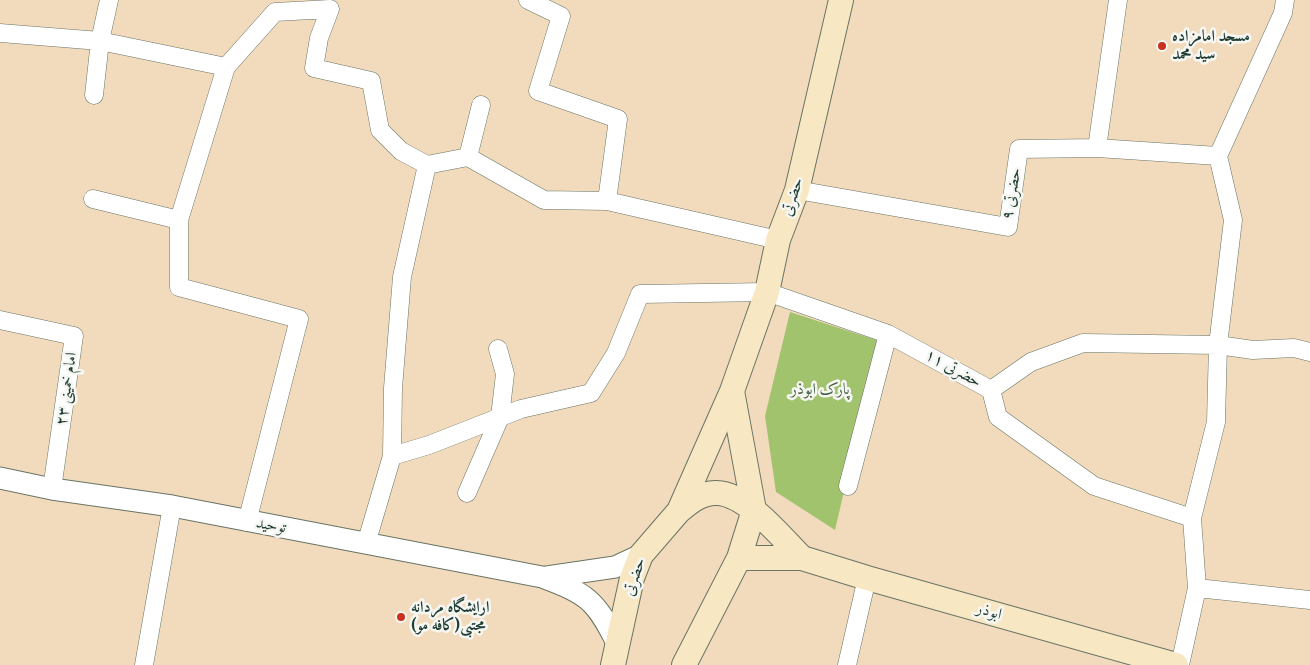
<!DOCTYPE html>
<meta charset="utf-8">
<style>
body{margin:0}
canvas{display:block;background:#f2dbbc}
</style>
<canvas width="1310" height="665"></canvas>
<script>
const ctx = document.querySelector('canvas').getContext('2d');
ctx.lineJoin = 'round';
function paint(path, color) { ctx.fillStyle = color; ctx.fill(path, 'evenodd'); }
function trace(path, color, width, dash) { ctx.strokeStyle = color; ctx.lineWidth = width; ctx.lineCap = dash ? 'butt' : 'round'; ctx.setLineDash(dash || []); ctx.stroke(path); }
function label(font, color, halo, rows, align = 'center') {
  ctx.font = font + ' "Gentium Book Plus",Amiri,serif'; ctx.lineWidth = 5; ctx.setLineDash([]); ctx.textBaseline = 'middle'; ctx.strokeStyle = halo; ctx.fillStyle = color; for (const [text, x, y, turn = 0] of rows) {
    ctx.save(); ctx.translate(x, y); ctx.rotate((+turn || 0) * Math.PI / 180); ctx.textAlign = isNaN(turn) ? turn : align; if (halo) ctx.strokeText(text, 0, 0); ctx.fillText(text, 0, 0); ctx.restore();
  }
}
paint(new Path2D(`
 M790 312 879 341 835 530 776 492 765 416Z`), '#a1c36d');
const minor = new Path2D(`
 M528 0 561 16 538 91 618 119 607 201
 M0 33 100 41 226 67 275 12 330 9 319 38 314 68 371 81 380 130 401 151 427 165 468 157 544 200 607 201 778 240
 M226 67 179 220V287L299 319 247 522
 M94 95 100 41 109 0
 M1097 148 1118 0
 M468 157 481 105
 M797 190 1008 227 1019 149 1097 148 1218 156
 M93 199 179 220
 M0 320 74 336 52 489
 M991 390 1031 362 1083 343 1218 345 1253 350 1294 348 1310 352
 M392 456 393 388 402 277 427 165
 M848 486 888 334
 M467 493 500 417 505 374 498 349
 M366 544 392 456 429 445 521 409 591 393 616 353 640 294 767 292 888 334 991 390 998 417 1094 486 1192 518
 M1197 588 1310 600
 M144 665 172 506
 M847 665 867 578
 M1180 665 1197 588 1192 518 1216 422 1218 345 1233 220 1218 156 1283 13 1285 0`);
const tertiary = new Path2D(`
 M0 478 52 489 172 506 542 577C587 594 595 599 617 643
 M547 577 615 567 641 555`);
const secondary = new Path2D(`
 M679 511C690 502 702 492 717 493 747 494 782 538 802 558
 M739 558H802L867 578 1176 665
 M613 665 632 578 641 555 679 511 732 391 767 292 778 240 797 190 841 0
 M684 665 739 558 754 510 732 391`);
trace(minor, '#697464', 19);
trace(tertiary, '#697464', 23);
trace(secondary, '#697464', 26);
trace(minor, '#fff', 18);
trace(tertiary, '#fff', 21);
trace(secondary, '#f7e8c3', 24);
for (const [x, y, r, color] of [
 [1162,46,5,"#c8321e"],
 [401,617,5,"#c8321e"]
]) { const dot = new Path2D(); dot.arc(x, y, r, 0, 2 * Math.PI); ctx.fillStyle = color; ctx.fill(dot); trace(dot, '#f6f6f2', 2); }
label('bold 16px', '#1f3d34', '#f6f6f2', [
 ["مسجد امامزاده",1172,37],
 ["سید محمد",1172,55],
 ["ارایشگاه مردانه",411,608],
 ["مجتبی(کافه مو)",411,626]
], 'left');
label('16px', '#1f3d34', '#f6f6f2', [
 ["حضرتی ۹",1012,194,-80],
 ["حضرتی",793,197,-72],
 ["حضرتی ۱۱",953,369,29],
 ["امام خمینی ۲۳",67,389,-82],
 ["توحید",271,526,10],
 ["حضرتی",635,577,-71],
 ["ابوذر",989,612,16]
]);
label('16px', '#405e42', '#f6f6f2', [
 ["پارک ابوذر",820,390]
]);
</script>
